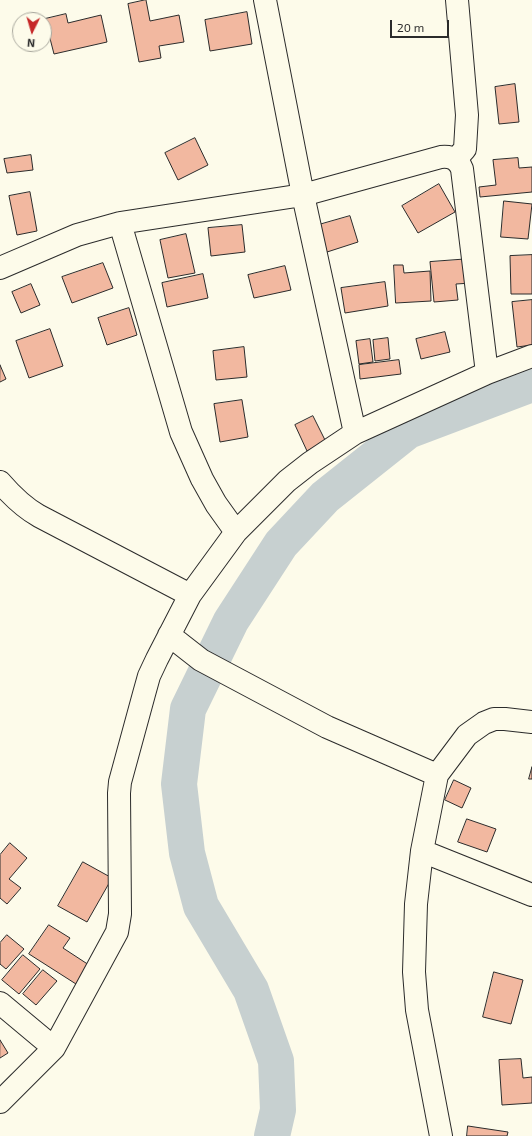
<!DOCTYPE html>
<style>
body{margin:0}
#map{position:relative;width:532px;height:1136px;overflow:hidden;background:#fdfbea;font-family:"Exo 2",sans-serif}
canvas{display:block}
.north{position:absolute;left:12px;top:12px;width:40px;height:40px;box-sizing:border-box;background:#fdfbea;border:1px solid #a9a89e;border-radius:50%;rotate:185deg;font-size:11px;font-weight:700;line-height:16px;text-align:center;color:#2b2b2b}
.north::after{content:'';display:block;margin:auto;width:14px;height:18px;background:#c62828;clip-path:polygon(50% 0,100% 100%,50% 72%,0 100%)}
.scale{position:absolute;left:390px;top:20px;width:59px;height:18px;box-sizing:border-box;border:2px solid #2b2b2b;border-top:0;padding-left:5px;font-size:12px;line-height:14px;white-space:nowrap;color:#2b2b2b;-webkit-text-stroke:3px #fdfbea;paint-order:stroke}
</style>
<div id="map">
<canvas width="532" height="1136"></canvas>
<div class="north">N</div>
<div class="scale">20 m</div>
</div>
<script>
const ctx = document.querySelector('canvas').getContext('2d');
ctx.lineJoin = 'round';
function trace(path, color, width, dash) { ctx.strokeStyle = color; ctx.lineWidth = width; ctx.lineCap = dash ? 'butt' : 'round'; ctx.setLineDash(dash || []); ctx.stroke(path); }
function paint(path, color) { ctx.fillStyle = color; ctx.fill(path, 'evenodd'); }
trace(new Path2D(`
 M272 1136 278 1110 276 1061 251 990 201 906 187 853 179 784 188 709 231 621 281 544 325 497 408 431 532 384`), '#c7d0d0', 36);
const building = new Path2D(`
 M146 0 150 21 179 15 184 42 159 46 161 58 139 62 128 4Z
 M247 12 252 44 210 51 205 20Z
 M66 14 68 23 101 15 107 42 54 54 45 19Z
 M515 84 519 122 499 124 495 87Z
 M195 138 208 165 178 180 165 153Z
 M31 155 33 170 7 173 4 159Z
 M518 158 519 168 532 167V192L480 197 479 187 496 185 493 160Z
 M439 184 455 212 418 233 402 206Z
 M30 192 37 231 17 235 9 196Z
 M504 201 532 204 528 239 501 237Z
 M350 216 358 242 324 253 315 226Z
 M242 225 245 252 211 256 208 228Z
 M186 234 195 273 168 278 160 240Z
 M532 255V294H511L510 256Z
 M470 259 472 283 456 284 458 300 434 302 430 262Z
 M103 263 113 288 72 303 62 277Z
 M394 265H403L404 273 430 271 431 301 396 303Z
 M285 266 291 290 254 298 248 275Z
 M203 274 208 298 167 307 162 283Z
 M385 282 388 306 345 313 341 288Z
 M31 284 40 305 21 313 12 292Z
 M532 300V345L517 347 512 302Z
 M129 308 137 335 107 345 98 318Z
 M50 329 63 366 29 378 16 341Z
 M445 332 450 352 421 359 416 339Z
 M388 338 390 359 375 361 373 340Z
 M370 339 373 362 359 364 356 341Z
 M244 347 247 377 216 380 213 351Z
 M399 360 401 374 360 379 359 365Z
 M0 365 6 379 0 382Z
 M242 400 248 437 220 442 214 404Z
 M313 416 326 442 307 451 295 425Z
 M532 767V779H529Z
 M454 780 471 788 462 808 445 800Z
 M467 819 496 829 487 852 458 842Z
 M10 843 27 858 9 879 21 888 7 904 0 898V855Z
 M83 862 112 878 87 922 58 906Z
 M49 925 70 938 63 948 89 965 76 984 29 954Z
 M7 935 24 949 6 969 0 964V943Z
 M23 955 40 969 19 994 2 980Z
 M43 970 57 981 36 1005 23 994Z
 M494 972 523 980 511 1024 483 1017Z
 M0 1040 8 1053 0 1058Z
 M521 1059 523 1078 532 1077V1103L502 1105 499 1060Z
 M468 1126 508 1132 507 1136H467Z`);
paint(building, '#f2b8a0');
trace(building, '#2b2b2b', 1);
const minor = new Path2D(`
 M265 0 303 195 441 157C451 156 458 159 462 169L487 373
 M456 159 465 149 467 115 457 0
 M120 223 181 432 202 479 216 504 236 532
 M0 268 77 235 120 223 303 195 355 433
 M0 482C12 496 23 507 39 516L190 595
 M169 635 201 660 327 727 437 775
 M422 851 532 895
 M0 1003 54 1048
 M0 1102 54 1048 117 932 120 914 119 793 120 782 144 694 149 676 157 659 190 595 236 532 287 481 310 463 355 433 487 373 532 356
 M441 1136 417 1010 414 972 416 904 422 851 437 775 467 735 484 723 494 719H505L532 722`);
trace(minor, '#2b2b2b', 24);
trace(minor, '#fdfbea', 22);
</script>
